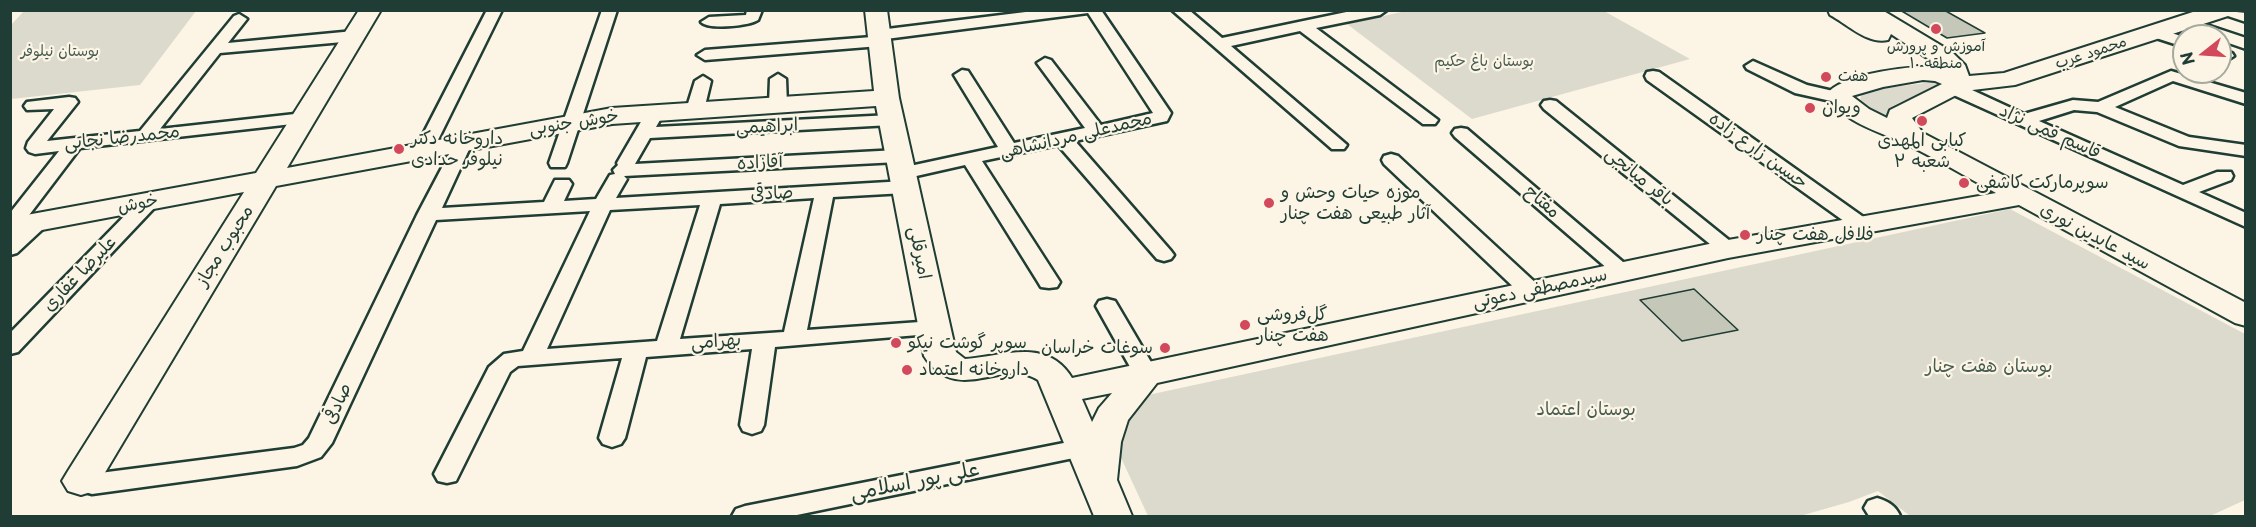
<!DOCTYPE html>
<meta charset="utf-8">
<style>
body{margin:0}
#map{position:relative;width:2256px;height:527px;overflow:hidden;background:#fcf5e5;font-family:"Playpen Sans",sans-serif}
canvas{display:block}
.frame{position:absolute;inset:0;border:12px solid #1f3d34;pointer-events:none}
.north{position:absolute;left:2172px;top:24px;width:60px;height:60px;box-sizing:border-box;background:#fcf5e5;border:2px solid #a4ab9e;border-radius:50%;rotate:253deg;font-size:16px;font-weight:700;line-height:24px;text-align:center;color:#1f3d34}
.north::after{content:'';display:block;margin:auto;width:21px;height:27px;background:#d1495b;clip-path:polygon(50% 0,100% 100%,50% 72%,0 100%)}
</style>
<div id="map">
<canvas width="2256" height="527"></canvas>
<div class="frame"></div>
<div class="north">N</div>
</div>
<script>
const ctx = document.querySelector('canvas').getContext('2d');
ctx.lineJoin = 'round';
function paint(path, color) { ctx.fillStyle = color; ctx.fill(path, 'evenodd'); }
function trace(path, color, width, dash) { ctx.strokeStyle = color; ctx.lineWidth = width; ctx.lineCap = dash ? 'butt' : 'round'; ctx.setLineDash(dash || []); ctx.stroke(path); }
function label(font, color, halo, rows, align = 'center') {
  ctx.font = font + ' "Playpen Sans","Playpen Sans Arabic",sans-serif'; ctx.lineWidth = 4.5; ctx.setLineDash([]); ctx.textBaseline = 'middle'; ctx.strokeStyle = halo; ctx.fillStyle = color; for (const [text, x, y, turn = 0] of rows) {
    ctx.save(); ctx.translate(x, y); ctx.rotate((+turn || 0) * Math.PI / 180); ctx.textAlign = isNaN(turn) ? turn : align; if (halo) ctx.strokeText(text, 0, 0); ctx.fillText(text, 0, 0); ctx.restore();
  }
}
paint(new Path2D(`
 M24 11V10L196 11 140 85 11 99V25Z
 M1406 11H1604L1690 59 1472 119 1347 24Z
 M1941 81 1947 83C1929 92 1905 98 1890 108L1888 116 1893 124 1860 102 1861 95 1871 90Z
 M2010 209 2245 334V500L2210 516H1910L1878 491 1849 502 1800 516H1148L1097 406Z`), '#dcdacc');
const building = new Path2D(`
 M1900 10H1944L1985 33 1947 38Z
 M1694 289 1738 330 1682 341 1640 300Z`);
paint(building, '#c5c7b9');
trace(building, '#1f3d34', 1.5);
const minor = new Path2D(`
 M487 10H502L433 150 431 154H417L415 150Z
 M602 10H617L567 163 565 167H551L549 163Z
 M747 10H762L758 20C749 26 708 30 701 22L709 17 746 15Z
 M1042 10H1101L1171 113 1167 121 1075 141 1171 251 1174 255 1171 259 1164 261 1157 259 1058 145 982 161 1060 282 1057 287 1049 288 1041 287 1038 282 965 165 903 179 896 177 894 173 896 169 998 147 954 75 962 70 968 71 1014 143 1085 128 1037 63 1045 58 1051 60 1101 125 1153 113 1088 13 886 39 888 41 886 44 880 46 705 60 697 55 705 50 872 37 873 32 879 30Z
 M1172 10H1189L1222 38 1356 10H1387L1380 15 1316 28 1438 120 1435 124H1423L1300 31 1231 46 1347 145 1344 149H1332Z
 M2217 10 2246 13V22L2219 13Z
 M239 14 247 19 228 43 354 31 362 36 354 41 220 53 160 129 304 113 310 114 313 118 310 122 80 148 17 231 10 233V213L59 151 35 154 29 152 26 148 28 142 54 109 27 110 24 106 27 102 69 97 75 98 78 102 47 141 140 131 234 16Z
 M2186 18 2246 38V49L2220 40V36H2208L2181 26 2178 23Z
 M2156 28 2184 37V47L2150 36 2148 33 2150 30Z
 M2220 49 2232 53 2234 56 2226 61 2220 59Z
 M1753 61 1807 85 1846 94 1849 98 1846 102 1840 103 1795 93 1747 69 1745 66Z
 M1653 71 1659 72 1869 221 1872 225 1869 229H1855L1647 80 1645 76 1647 72Z
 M2171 71 2246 93V104L2173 81 2115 107 2189 137 2246 145V156L2179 146 2097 112 2074 110 2039 121 2183 185 2217 172H2231L2233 176 2231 180 2199 192 2246 213V227L1947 92 1945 88 1947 84H1959L2024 114 2073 100 2098 102Z
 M778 74 786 79 787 105 784 109H772L769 105 770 79Z
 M703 76 711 81 704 110 701 114H689L686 110 695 81Z
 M1550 100 1556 101 1735 245 1738 249 1735 253 1728 255 1721 253 1544 109 1541 105 1544 101Z
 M651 115 657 116 660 120 656 127 891 115 897 116 900 120 897 124 891 125 650 138 635 164 898 150 905 152 907 156 905 160 898 162 624 176 627 179 616 198 905 181 912 183 915 187 912 191 905 193 833 197 807 330 934 321 942 323 945 328 942 333 775 347 764 425 761 431 752 434 743 431 740 425 752 349 646 357 625 438 621 444 612 447 603 444 599 438 622 358 518 366 510 372 456 481 447 483 438 481 434 474 489 367 504 354 523 351 590 211 436 220 332 443 321 457 297 466 92 494 72 488 68 481 72 474 81 472 92 474 294 448 303 445 309 438 417 215 457 139H469L472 143 442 208 544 202 555 180H569L572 184 564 201 596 199 610 175 615 174 613 170 618 165 617 163 642 120 645 116ZM814 198 784 332 680 339 720 204ZM700 205 657 341 547 349 610 210Z
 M1461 128 1467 129 1630 268 1634 272 1630 276 1623 278 1616 276 1455 137 1452 133 1455 129Z
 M1391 154 1398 156 1539 286 1542 291 1539 296 1531 298 1523 296 1384 164 1382 160 1384 156Z
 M149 196 156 198 159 202 156 206 18 352 10 354V333L142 198Z
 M39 216 46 218 49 222 46 226 17 253 10 255V237L32 218Z
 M1107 299 1115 301 1118 306 1158 374 1154 379 1146 382 1138 379 1134 374 1096 306 1099 301Z
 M1084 439 1093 442 1097 448 1093 454 792 516H732L736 509 745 506Z
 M1877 498C1888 501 1896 506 1900 516H1869L1864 508 1868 501Z`);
const secondary = new Path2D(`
 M359 10H381L287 168 612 108 874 91 865 10H887L899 98 956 352 965 359C1004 356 1047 337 1072 378L1728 240 1996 193C1965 176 1935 158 1904 143 1876 130 1843 123 1827 94 1840 74 1919 63 1942 68L1891 34 1888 40C1868 45 1847 24 1830 15L1828 10H1882L1952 52 1965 65 1969 76 2004 73 2199 10H2233L2231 15 2015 85 1964 91 1912 118 1923 133 2246 303V326L2235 323 2019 205 1728 258 1157 383 1128 420 1121 442 1117 480 1132 516H1094L1038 380C1002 357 957 407 924 356L876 106 612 124 276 186 94 491 81 495 68 491 62 481 68 471 244 192 10 236V218L256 173ZM1923 80 1935 81 1942 84 1890 110 1887 118 1869 109 1852 96 1883 87ZM1112 393 1099 408 1092 422 1082 399Z`);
trace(minor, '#1f3d34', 5);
trace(secondary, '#1f3d34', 4);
paint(minor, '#fcf5e5');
paint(secondary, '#fcf5e5');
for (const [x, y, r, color] of [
 [1936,29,6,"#d1495b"],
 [1826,77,6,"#d1495b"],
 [1810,108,6,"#d1495b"],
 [1922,121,6,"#d1495b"],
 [399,149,6,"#d1495b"],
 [1964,183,6,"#d1495b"],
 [1269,203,6,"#d1495b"],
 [1745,235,6,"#d1495b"],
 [1245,325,6,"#d1495b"],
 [896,343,6,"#d1495b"],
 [1165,348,6,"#d1495b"],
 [907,370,6,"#d1495b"]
]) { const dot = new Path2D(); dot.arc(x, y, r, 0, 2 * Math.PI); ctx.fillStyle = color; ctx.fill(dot); trace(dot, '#fcf5e5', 2); }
label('15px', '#1f3d34', '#fcf5e5', [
 ["آموزش و پرورش",1936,47],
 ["منطقه ۱۰",1936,64],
 ["هفت",1838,77,"left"]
]);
label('15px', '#455c52', '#fcf5e5', [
 ["بوستان نیلوفر",60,52],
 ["بوستان باغ حکیم",1484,62]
]);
label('15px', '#1f3d34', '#fcf5e5', [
 ["محمود عرب",2091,53,-18]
]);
label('18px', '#1f3d34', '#fcf5e5', [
 ["ویوان",1822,108],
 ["داروخانه دکتر",411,139],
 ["نیلوفر حدادی",411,160],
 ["کبابی المهدی",1922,141,"center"],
 ["شعبه ۲",1922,162,"center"],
 ["سوپرمارکت کاشفی",1976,183],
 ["موزه حیات وحش و",1281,193],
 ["آثار طبیعی هفت چنار",1281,214],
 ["فلافل هفت چنار",1757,235],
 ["گل‌فروشی",1257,315],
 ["هفت چنار",1257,336],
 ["سوپر گوشت نیکو",908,343],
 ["سوغات خراسان",1153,348,"right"],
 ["داروخانه اعتماد",919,370]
], 'left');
label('18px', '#1f3d34', '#fcf5e5', [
 ["خوش جنوبی",574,123,-9],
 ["ابراهیمی",767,127,-3],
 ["قاسم قمی نژاد",2050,132,24],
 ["محمدعلی مردانشاهی",1076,136,-13],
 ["محمدرضا نجاتی",122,138,-6],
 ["حسین زارع زاده",1758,151,36],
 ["آقازاده",760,163,-3],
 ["باقر میانجی",1639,177,39],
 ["صادقی",772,194,-3],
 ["مفتاح",1542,202,41],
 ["خوش",138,204,-10],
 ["سید عابدین نوری",2095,237,28],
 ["محبوب مجاز",225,246,-58],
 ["امیرقلی",919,253,79],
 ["علیرضا غفاری",80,274,-46],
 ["سیدمصطفی دعوتی",1540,289,-12],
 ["بهرامی",716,342,-4],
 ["صادقی",338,404,-65]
]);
label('18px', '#455c52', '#fcf5e5', [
 ["بوستان هفت چنار",1989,367],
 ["بوستان اعتماد",1586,410]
]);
label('21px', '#1f3d34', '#fcf5e5', [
 ["علی پور اسلامی",915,482,-11]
]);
</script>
